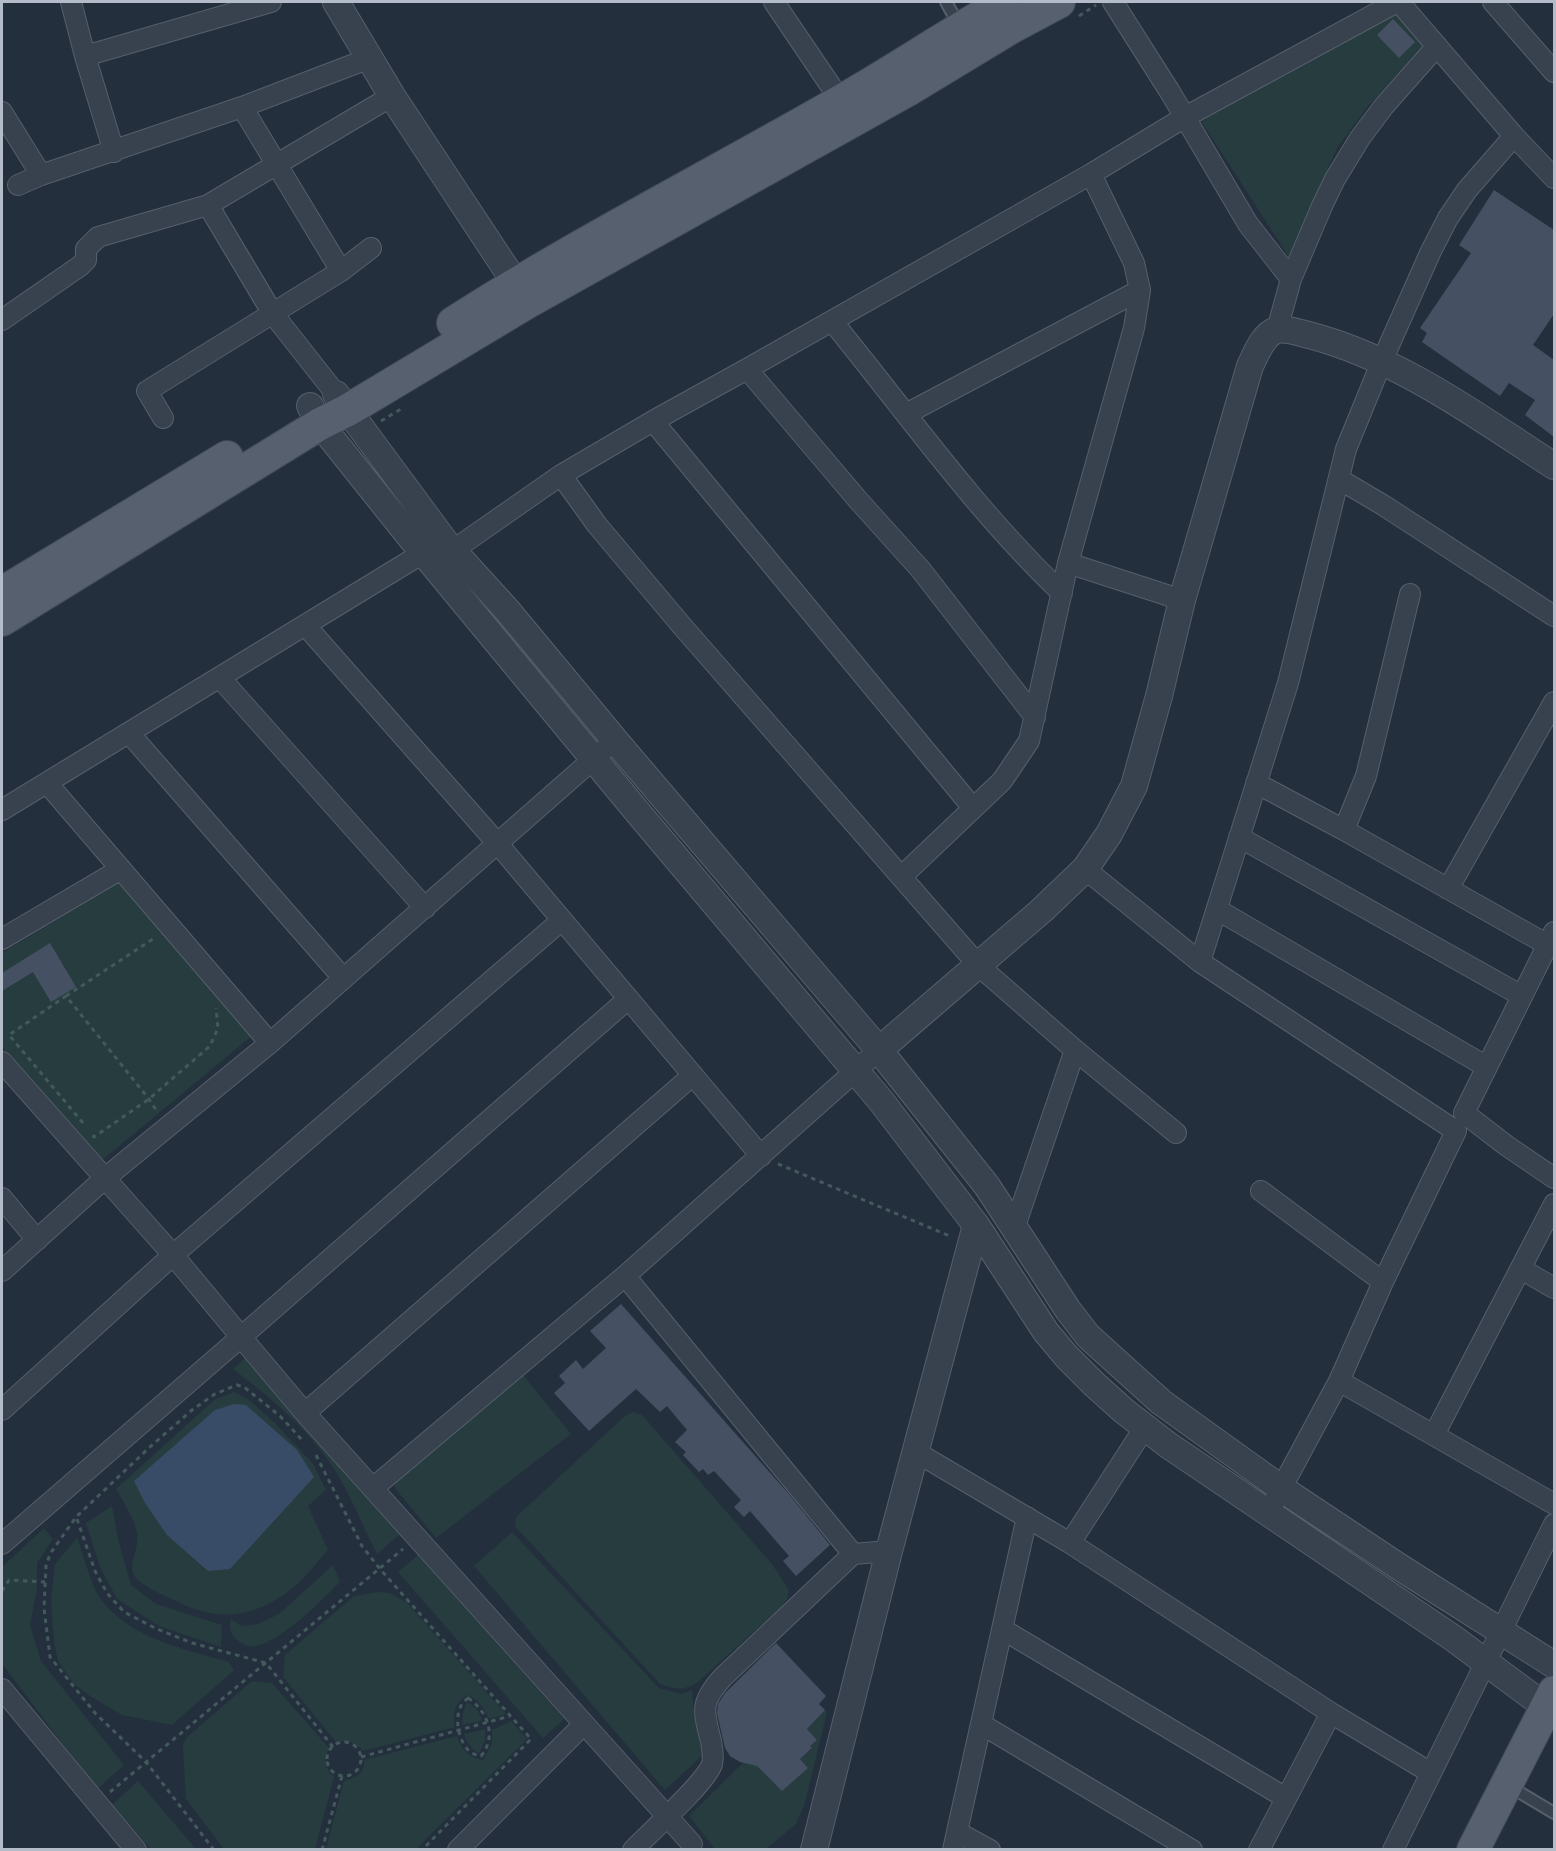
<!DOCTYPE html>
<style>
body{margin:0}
#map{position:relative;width:1556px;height:1851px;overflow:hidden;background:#242f3e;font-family:"Fira Sans Condensed",sans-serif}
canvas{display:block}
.frame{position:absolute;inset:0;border:3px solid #b4bcc9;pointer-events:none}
</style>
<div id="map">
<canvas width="1556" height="1851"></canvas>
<div class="frame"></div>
</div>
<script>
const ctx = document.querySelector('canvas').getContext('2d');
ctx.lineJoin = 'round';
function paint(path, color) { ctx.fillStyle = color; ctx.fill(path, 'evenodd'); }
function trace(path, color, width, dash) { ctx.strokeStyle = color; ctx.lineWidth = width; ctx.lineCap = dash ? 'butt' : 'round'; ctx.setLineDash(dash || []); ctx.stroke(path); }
paint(new Path2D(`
 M1400 8 1427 41 1369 105 1337 148 1289 257 1201 121Z
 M120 882 253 1035 101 1161 2 1047V953Z
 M246 1357 400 1534 377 1554C363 1527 352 1498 336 1472 309 1429 272 1399 233 1369Z
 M523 1375 571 1434 436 1538 395 1488V1478Z
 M234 1392 248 1399 275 1423 313 1464 326 1490 308 1506 328 1550C316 1562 307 1577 294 1587 256 1618 219 1623 176 1601 165 1596 144 1587 136 1578 127 1567 136 1555 137 1543 140 1525 124 1504 116 1489L214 1400Z
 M633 1412 642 1415 772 1564 789 1590 787 1599 780 1608 699 1681C686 1691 675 1690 660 1684L515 1526 516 1517 625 1416Z
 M112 1506 119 1543 131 1585 156 1604 222 1625 221 1647 159 1626 117 1599 100 1567 86 1523Z
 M44 1528 53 1539 37 1563V1588L30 1625 41 1661 124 1765 97 1789 2 1664V1567Z
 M512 1532 659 1688 681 1694 692 1690 693 1705 699 1717 704 1754 665 1790 474 1566Z
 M77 1538C83 1553 92 1588 100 1598 130 1639 184 1649 229 1662L234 1670 172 1725 122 1715 90 1696 73 1683 58 1661 54 1641 51 1600 55 1564Z
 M418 1555 564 1719 543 1738 398 1572Z
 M333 1565 340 1582C323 1599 274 1650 249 1646 246 1646 240 1642 237 1640 230 1634 229 1627 231 1619L241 1626 258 1624 279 1614Z
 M379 1592 390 1593 406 1602 506 1714 489 1719C484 1709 478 1698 467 1695 455 1703 452 1713 455 1727L363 1751C356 1743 348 1739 336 1742L283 1677 285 1655 354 1596Z
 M252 1681 272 1683 329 1748C324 1760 324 1768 334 1777L315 1849H224L186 1799 183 1746 186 1738Z
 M468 1703C477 1708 480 1712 482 1721L462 1725 463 1713 466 1704Z
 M825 1710 827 1712 805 1803 796 1824 766 1849H715L689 1816 743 1763 808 1768 800 1759 812 1749 810 1746 817 1740 807 1729Z
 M511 1721 527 1739 416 1849H326L344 1781C355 1778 365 1774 364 1760L457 1736C461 1749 469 1758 483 1760L492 1744V1730Z
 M485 1729V1741L479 1753C471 1749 466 1742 464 1734Z
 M138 1781 196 1849H151L112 1805Z`), '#263c3f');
paint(new Path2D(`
 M234 1404 246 1405 297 1450 314 1477 230 1569 208 1571 167 1535 145 1503 134 1481 215 1410Z`), '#394c67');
paint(new Path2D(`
 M1393 19 1415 42 1399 58 1377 35Z
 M1494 190 1554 230V314L1533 345 1554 360V437L1525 415 1535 400 1509 383 1500 396 1422 342 1427 333 1420 328 1471 253 1459 245Z
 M50 943 76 987 51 1002 33 972 2 991V973Z
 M621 1304 788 1493 830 1545 796 1576 783 1561 789 1556 750 1511 744 1517 734 1507 741 1500 714 1471 708 1475 703 1469 699 1472 683 1455 686 1452 675 1442 687 1430 667 1406 660 1412 636 1389 589 1431 554 1393 565 1383 559 1376 576 1360 583 1369 606 1348 590 1331Z
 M776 1643 826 1696 819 1704 825 1710 807 1729 817 1740 810 1746 812 1748 800 1759 808 1768 782 1791 757 1766 740 1762 730 1756 725 1748 717 1713 718 1704 725 1693Z`), '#455162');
const service = new Path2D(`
 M946 2 960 27
 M1509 1786 1554 1813`);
const minor = new Path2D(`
 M71 2 85 56 114 152
 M774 2 847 110
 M1113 2 1170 92 1248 224 1291 279 1277 330
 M1399 2 1514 136
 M1493 2 1554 72
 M85 56 271 2
 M242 107 370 58
 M2 112 41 175
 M18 185 41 175 242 107 341 271
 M208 205 392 96
 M1291 279 1322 206 1335 179 1360 138 1384 106 1437 46
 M2 320 80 266 86 260V249L98 237 208 205 273 314 336 394
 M832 321C907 413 975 510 1062 593
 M747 369 858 500 921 570 1035 717
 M906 414 1140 290
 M163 418 147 391 341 271 371 248
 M653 421 747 369 1091 174
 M561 475 653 421 973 808
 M1339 479 1383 505 1554 616
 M452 551 561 475 597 525 682 626 979 966 1075 1050 1014 1229
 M1068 563 1134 328 1140 290 1134 263 1091 174 1185 117 1397 2
 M306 626 498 844 761 1156
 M220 678 425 908
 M129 733 343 978
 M47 783 270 1043
 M1256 783 1344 830 1366 776 1410 594
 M2 810 423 553
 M1344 830 1548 945
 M1239 837 1522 996
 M1085 869 1200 962 1456 1131 1383 1282 1339 1381 1268 1513
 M901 877 1002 781 1029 741 1068 563 1182 600
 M1448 889 1554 702
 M1218 910 1487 1067
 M1554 932 1464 1113 1507 1146 1554 1178
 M2 939 121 869
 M1200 962 1288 683 1346 449 1382 361 1431 251 1448 218 1467 190 1514 136 1554 178
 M1075 1050 1176 1133
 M2 1062 173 1255 241 1337 628 999
 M1261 1191 1383 1282
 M2 1198 37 1240
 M1521 1269 1554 1288
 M2 1271 104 1179 270 1043 615 740
 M625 1276 853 1554
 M1339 1381 1554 1504
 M2 1410 173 1255 562 920
 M305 1413 693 1075
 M1434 1435 1554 1204
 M916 1452 1070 1543 1145 1427
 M373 1488 625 1276 879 1050
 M1070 1543 1331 1713 1259 1850
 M2 1544 241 1337 305 1413 692 1844
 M1002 1629 1286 1798
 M2 1689 136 1850
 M1331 1713 1431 1773
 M981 1724 1192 1850
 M957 1832 990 1850
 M458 1850 584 1724
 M633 1850C650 1832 705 1784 712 1764 714 1756 712 1748 711 1741 703 1710 700 1702 723 1677L853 1554 889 1551
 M953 1850 1027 1517
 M1393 1850 1554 1524`);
const tertiary = new Path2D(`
 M336 2 392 96 526 299
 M336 394 446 543 507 610 619 745 879 1050 987 1186 1068 1310 1088 1336 1161 1402 1282 1489 1401 1568 1554 1665
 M310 406 320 424 411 538 635 809 881 1101 976 1225 1046 1332 1067 1357 1094 1384 1124 1411 1168 1445 1453 1638 1546 1707
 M879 1050 1041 911 1085 869 1109 834 1134 786 1159 696 1182 600 1250 366C1256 354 1263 334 1277 330 1287 328 1300 333 1309 335 1400 359 1477 416 1554 466
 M814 1850 889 1551 976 1225`);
const primary = new Path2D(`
 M453 323C578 243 710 176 839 102 896 70 949 33 1006 2
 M2 593 227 457
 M2 620 320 424 348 410 528 302 908 90 1012 27 1059 2
 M1473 1850 1554 1692`);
trace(service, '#565f6c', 14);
trace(minor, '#565f6c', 22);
trace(tertiary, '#565f6c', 28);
trace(primary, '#414a57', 34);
trace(new Path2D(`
 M1079 16 1096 5
 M381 421 401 409
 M66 996 156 937
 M83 1123 9 1035 66 996 149 1099 158 1113
 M93 1135 94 1137 149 1099 210 1046 218 1028 216 1008
 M778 1164 952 1237
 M316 1455 362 1546 380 1569 531 1739 422 1850
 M77 1519 95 1571 107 1593 124 1612 157 1629 192 1643 266 1663 333 1747
 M2 1591 9 1580 45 1582
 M468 1698C488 1711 497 1737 481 1756 478 1755 475 1755 472 1753 459 1745 453 1718 462 1704 462 1703 467 1699 468 1698Z
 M327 1759a17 17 0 1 1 34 0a17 17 0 1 1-34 0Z
 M361 1757 510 1716
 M110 1792 403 1549
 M214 1850 146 1762 95 1713 50 1657 44 1608 46 1566 50 1554 76 1517 151 1446 192 1410 215 1394 237 1385 244 1387 280 1416 303 1441
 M322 1850 342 1776`), '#44595c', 3, [4.5, 4.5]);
trace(service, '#38414e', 10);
trace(minor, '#38414e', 20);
trace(tertiary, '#38414e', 26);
trace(primary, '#56606e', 32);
</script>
